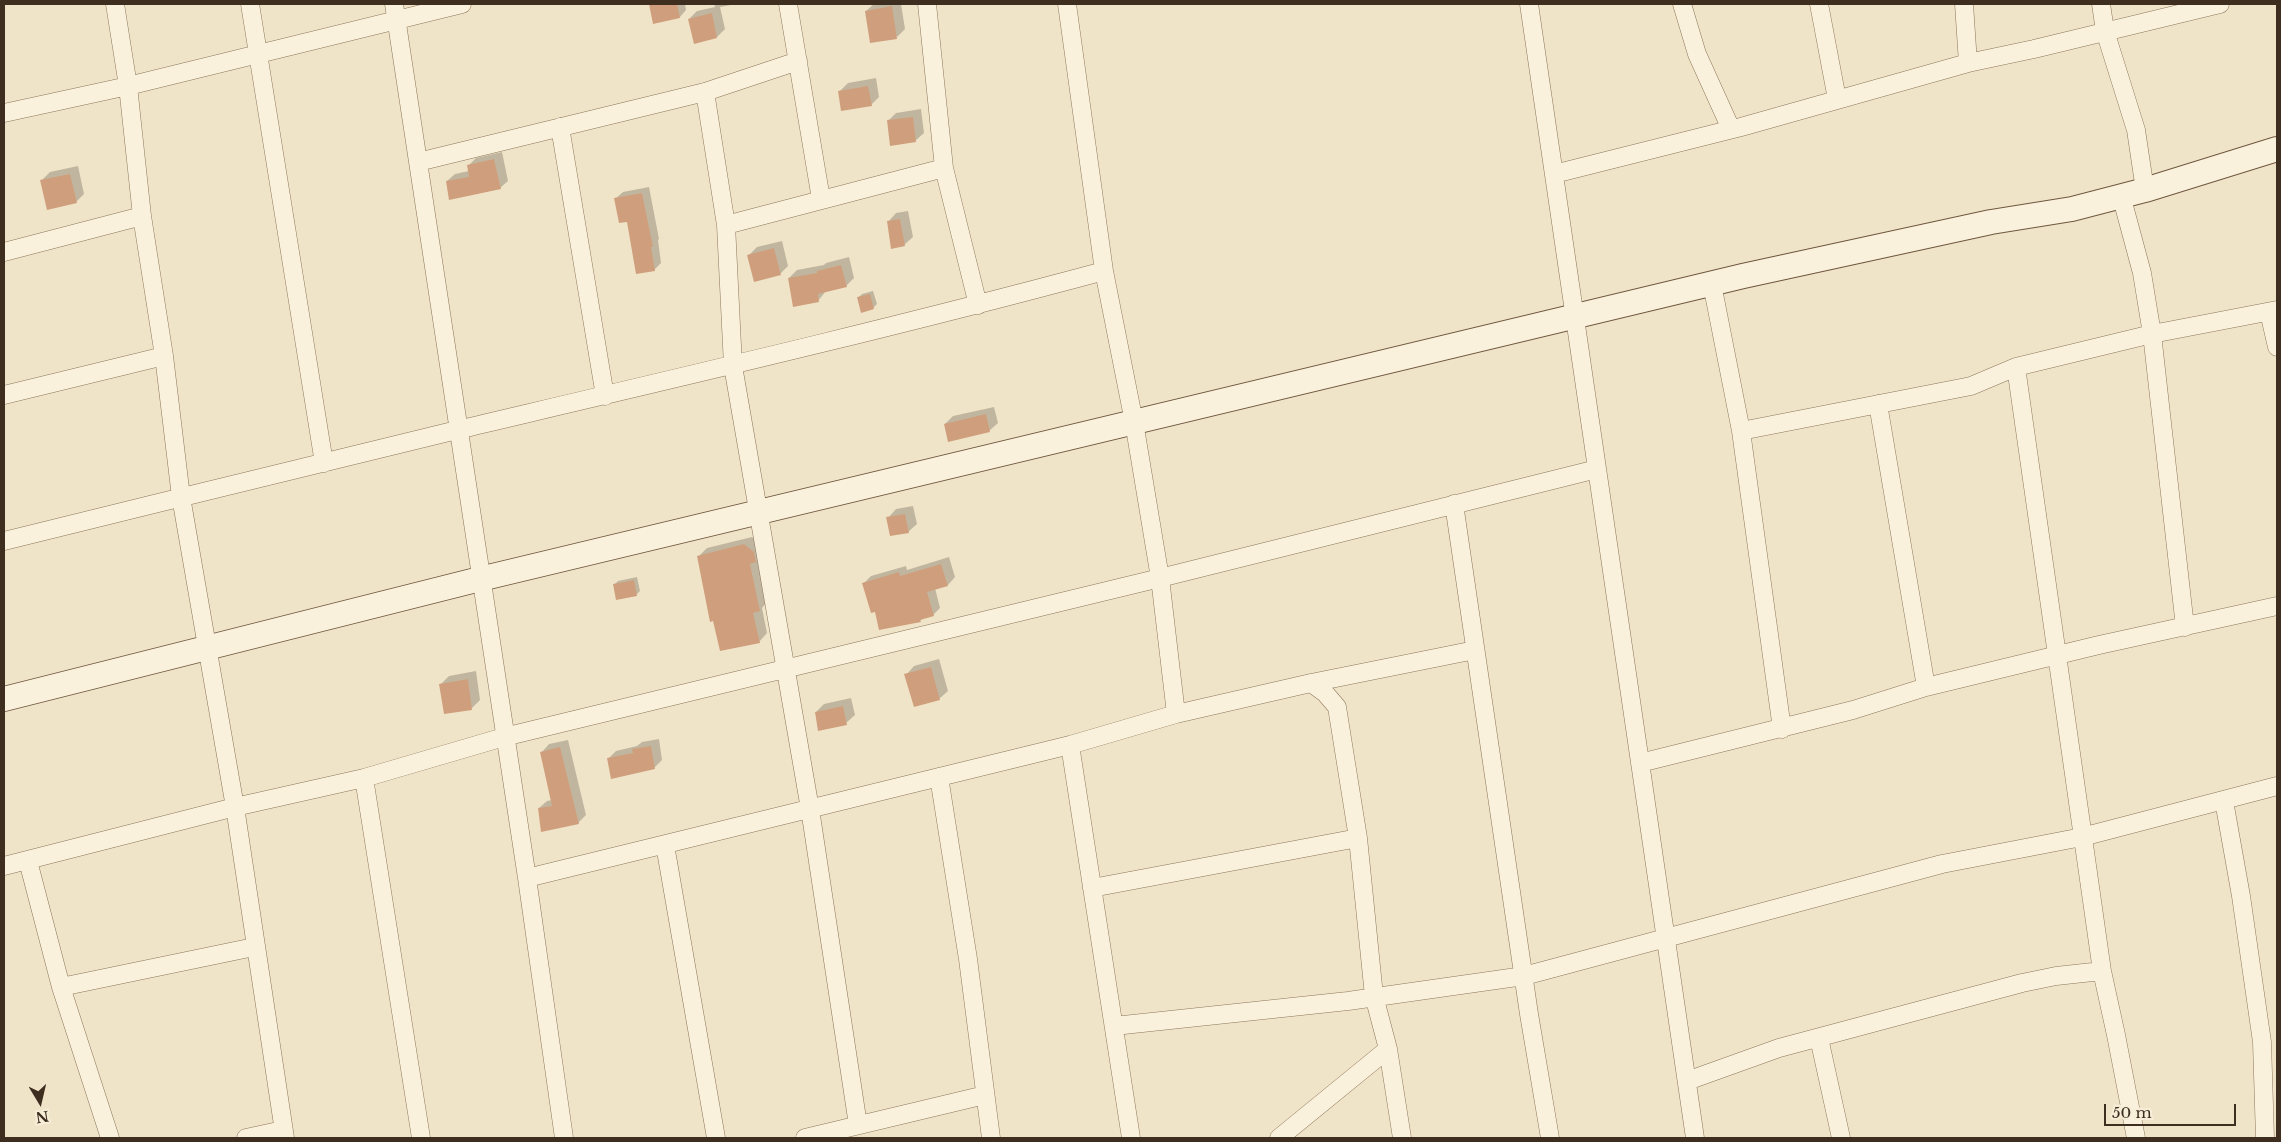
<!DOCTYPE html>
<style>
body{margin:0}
#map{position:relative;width:2281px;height:1142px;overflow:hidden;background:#f0e4c8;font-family:"Libre Baskerville",serif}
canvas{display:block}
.frame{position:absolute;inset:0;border:5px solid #3d2e20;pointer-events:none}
.north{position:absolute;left:15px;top:1077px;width:50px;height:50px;-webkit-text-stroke:4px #f7eed8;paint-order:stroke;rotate:171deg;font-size:14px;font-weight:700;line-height:20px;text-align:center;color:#3d2e20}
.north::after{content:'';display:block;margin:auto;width:18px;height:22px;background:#3d2e20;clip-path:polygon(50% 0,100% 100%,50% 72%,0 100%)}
.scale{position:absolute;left:2104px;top:1104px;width:132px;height:22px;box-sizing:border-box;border:2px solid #3d2e20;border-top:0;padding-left:6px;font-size:15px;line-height:18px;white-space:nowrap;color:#3d2e20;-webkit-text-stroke:4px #f7eed8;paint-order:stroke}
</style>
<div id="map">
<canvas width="2281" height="1142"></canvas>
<div class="frame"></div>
<div class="north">N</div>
<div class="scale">50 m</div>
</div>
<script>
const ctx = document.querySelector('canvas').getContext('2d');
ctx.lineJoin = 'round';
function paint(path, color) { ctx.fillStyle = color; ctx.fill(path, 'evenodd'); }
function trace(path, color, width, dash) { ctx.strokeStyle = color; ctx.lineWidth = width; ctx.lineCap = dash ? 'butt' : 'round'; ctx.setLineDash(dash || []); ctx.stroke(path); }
paint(new Path2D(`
 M650 4H685L686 10 680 17 654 23Z
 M714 4H736L720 7 725 29 717 37 689 19 697 11 715 7Z
 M874 4H901L905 29 897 37 866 11Z
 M876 78 879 97 871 105 840 91 848 83Z
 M921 109 924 133 915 141 888 121 896 113Z
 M502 152 508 181 500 188 447 181 455 174 469 171 468 166 476 158Z
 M78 166 84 194 76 202 42 180 50 172Z
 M649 187 659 239 658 240 661 263 654 270 615 199 623 192Z
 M908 211 913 237 904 245 888 222 896 213Z
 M782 241 788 266 780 274 748 256 757 247Z
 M849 257 854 278 846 286 826 291 818 301 789 278 797 270 824 265 826 263Z
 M873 291 877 304 873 308 858 298 862 294Z
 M994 407 998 423 989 431 945 424 953 416Z
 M913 506 917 524 908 532 888 518 896 509Z
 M752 537 762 543 767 602 762 608 767 633 759 642 699 556 707 548Z
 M949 557 955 577 948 585 935 588 940 608 933 615 923 618 920 621 876 610 864 583 871 576 906 566 907 570Z
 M637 577 640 591 636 595 614 585 618 581Z
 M939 659 948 691 939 699 906 675 914 666Z
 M476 671 480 700 472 708 445 713 441 684 449 676Z
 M851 698 855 715 846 723 816 712 824 704Z
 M659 739 662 760 654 768 608 759 616 751 637 746 642 742Z
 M568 740 586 815 578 823 539 808 547 801 552 800 542 752 549 744Z`), '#0003');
paint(new Path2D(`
 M649 4H677L680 18 653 24Z
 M892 6 897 39 870 43 865 11Z
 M712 13 717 38 694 44 688 19Z
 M868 86 872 106 841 111 838 91Z
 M913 117 916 142 890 146 887 120Z
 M494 159 501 189 449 200 446 181 469 177 467 165Z
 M70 174 77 203 47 210 40 180Z
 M642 193 653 247H651L655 271 636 274 627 222 619 223 614 198Z
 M900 219 905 246 891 249 887 221Z
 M774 248 781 275 754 282 747 255Z
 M841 265 847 287 818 294 819 302 793 307 788 278 817 273V271Z
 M870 294 874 309 861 313 857 297Z
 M986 414 990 432 948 442 944 424Z
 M905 514 909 533 890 536 886 517Z
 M744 544 754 552 756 562 750 564 760 611 753 613 760 643 720 651 713 621 710 622 697 556Z
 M941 564 948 586 927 592 934 616 920 620 921 622 879 630 875 612 871 613 862 583 899 572 900 576Z
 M634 580 637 596 616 600 613 584Z
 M931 667 940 700 914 707 904 674Z
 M468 679 472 710 444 714 439 684Z
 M843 706 847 725 818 731 815 712Z
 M651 746 655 769 611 779 607 758 633 753 632 749Z
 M560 747 579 824 541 832 538 808 552 806 540 752Z`), '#cf9f7d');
const street = new Path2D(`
 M115 4 128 86 142 216 164 356 181 497 235 807 285 1138
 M250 4 324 463
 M394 4 527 878 564 1138
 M788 4 821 199
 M927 4 944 168 978 305
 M1067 4 1104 271 1134 422 1160 578 1176 714
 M1529 4 1695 1138
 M1682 4 1697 54 1731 129
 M1819 4 1837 99
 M1964 4 1968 63
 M2101 4 2105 31 2136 130 2145 190
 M705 92 726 225 733 366 810 809 858 1125
 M4 113 128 86 462 4
 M560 127 605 396
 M418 162 705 92 798 61
 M1554 174 1741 127 1968 63 2034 49 2220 4
 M2121 195 2142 273 2152 334 2185 627
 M726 225 944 168
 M4 252 142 216
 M1712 284 1741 431 1782 729
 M2269 312 2277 347
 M2016 367 2102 971 2116 1035 2136 1138
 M4 395 164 356
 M1878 404 1926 687
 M1741 431 1971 386 2016 367 2152 334 2277 310
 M1454 504 1529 1014 1550 1138
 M4 541C155 504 306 466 457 430 673 379 889 329 1104 271
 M1311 683 1325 693 1337 707 1358 838 1374 996 1388 1049 1402 1138
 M1070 745 1131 1138
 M1640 763 1853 710 1926 687 2099 645 2277 606
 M939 777 968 959 991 1138
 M364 778 421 1138
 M2224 801 2241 896 2262 1042 2265 1138
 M665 845 716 1138
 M28 861 61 987 110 1138
 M4 866 235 807 364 778 504 737 1160 578 1597 469
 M527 878 1070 745 1176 714 1311 683 1475 650
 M1092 888 1358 838
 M61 987 254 947
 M1114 1026 1348 1001 1524 976 1942 864 2082 837 2277 786
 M1819 1038 1841 1138
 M1687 1081 1779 1048 2022 983 2056 976 2102 971
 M246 1138 283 1130
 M805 1138 985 1095
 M1279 1138 1388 1049`);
const secondary = new Path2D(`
 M4 699 480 579 1743 276 1991 222 2072 209 2145 190 2277 149`);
trace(street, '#8d765c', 19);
trace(secondary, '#6f573f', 26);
trace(street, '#faf1dc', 18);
trace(secondary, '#faf1dc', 24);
</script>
